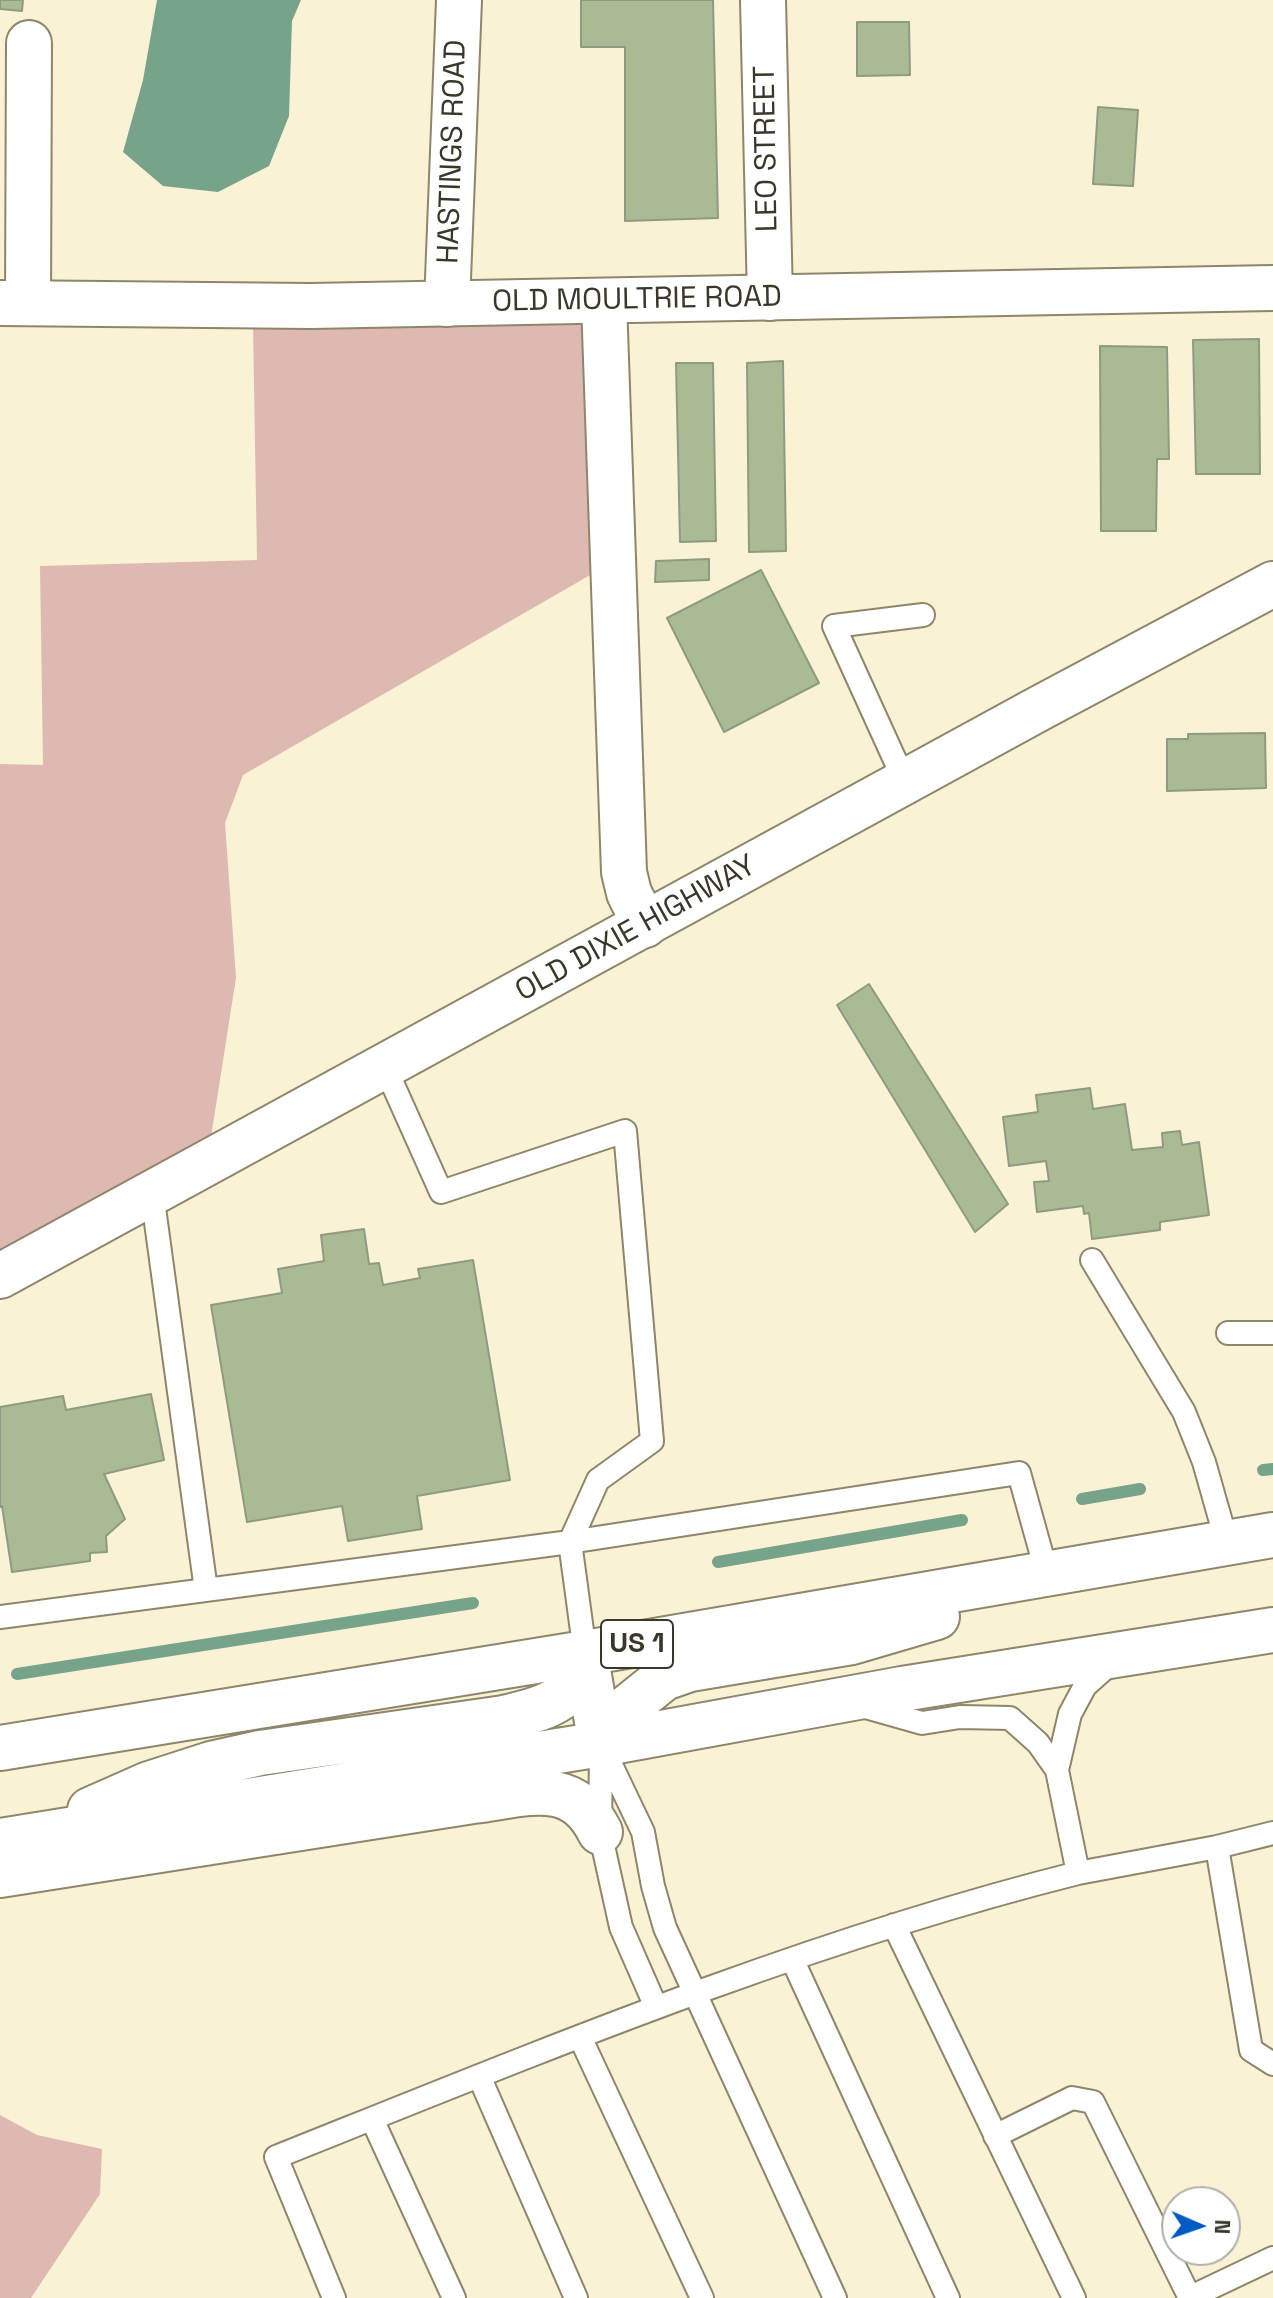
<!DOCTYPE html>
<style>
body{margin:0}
#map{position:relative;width:1273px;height:2298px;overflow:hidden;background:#faf2d4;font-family:"Space Grotesk",sans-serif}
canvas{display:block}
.north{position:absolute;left:1161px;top:2186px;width:80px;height:80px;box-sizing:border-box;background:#fff;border:2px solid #b0afaa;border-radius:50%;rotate:92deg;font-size:22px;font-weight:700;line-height:32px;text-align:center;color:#39362a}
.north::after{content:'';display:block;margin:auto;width:28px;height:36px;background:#005ac3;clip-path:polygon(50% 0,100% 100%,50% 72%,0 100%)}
</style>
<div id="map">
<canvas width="1273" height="2298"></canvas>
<div class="north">N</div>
</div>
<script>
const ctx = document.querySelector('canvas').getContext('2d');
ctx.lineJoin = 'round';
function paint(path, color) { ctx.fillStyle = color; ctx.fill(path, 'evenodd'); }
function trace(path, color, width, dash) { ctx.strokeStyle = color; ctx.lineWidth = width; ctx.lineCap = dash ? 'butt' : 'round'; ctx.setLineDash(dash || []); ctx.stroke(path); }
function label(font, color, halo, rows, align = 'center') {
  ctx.font = font + ' "Space Grotesk",sans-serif'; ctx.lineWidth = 6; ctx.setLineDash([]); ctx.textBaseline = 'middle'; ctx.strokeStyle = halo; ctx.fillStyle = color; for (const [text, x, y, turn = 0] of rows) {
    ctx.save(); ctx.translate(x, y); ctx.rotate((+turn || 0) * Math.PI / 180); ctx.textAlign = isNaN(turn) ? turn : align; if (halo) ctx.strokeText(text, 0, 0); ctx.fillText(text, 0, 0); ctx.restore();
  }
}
paint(new Path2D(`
 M583 322 592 574 243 775 225 823 236 978 211 1137 0 1254V764L43 765 40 566 257 560 253 325Z
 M0 2115 37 2135 102 2149 100 2194 31 2298H0Z`), '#deb9b2');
paint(new Path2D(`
 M157 0H301L292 21 289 116 269 166 218 192 163 186 123 152 143 80Z`), '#77a38b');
trace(new Path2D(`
 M1263 1470 1273 1469
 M1082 1499 1140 1489
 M718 1562 962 1520
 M17 1674 473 1603`), '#77a38b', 12);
const building = new Path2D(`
 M0 0H23L22 11 0 9Z
 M581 0H713L718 218 625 221V47H581Z
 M857 22H909L910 75 857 76Z
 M1098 107 1138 110 1133 186 1093 184Z
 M1259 339 1260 474H1196L1193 340Z
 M1100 346 1167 347 1169 459H1157L1156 531H1101Z
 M783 361 786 551 749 552 747 363Z
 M676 363H713L716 541 680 542Z
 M709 559V580L655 582 656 561Z
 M761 570 819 683 724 732 667 618Z
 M1265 733 1266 788 1167 791V739H1188V734Z
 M869 984 1008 1204 975 1232 837 1005Z
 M1090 1088 1093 1109 1125 1104 1132 1150 1163 1147 1162 1133 1180 1131 1182 1145 1199 1142 1209 1215 1160 1222V1230L1092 1239 1089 1213 1084 1214 1083 1206 1037 1212 1034 1182 1049 1181 1046 1161 1009 1166 1003 1117 1038 1112 1036 1095Z
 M364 1229 369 1264 379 1263 383 1285 420 1278 418 1269 473 1260 510 1480 417 1496 422 1529 348 1541 342 1506 247 1522 211 1305 282 1293 278 1269 324 1261 321 1235Z
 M151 1394 164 1460 104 1474 125 1519 106 1536 107 1552 90 1553V1561L12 1572 2 1506 0 1507V1407L63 1396 66 1410Z`);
paint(building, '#a9bb93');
trace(building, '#8f9b80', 2);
const service = new Path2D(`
 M905 782 834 626 923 615
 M385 1067 441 1192 625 1131 652 1441 598 1480 570 1542
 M152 1193 206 1590
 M1092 1260 1184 1412 1204 1462 1227 1543
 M1228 1333H1273
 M570 1542 1019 1473 1047 1574
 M0 1617 570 1542 585 1653
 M601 1744 643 1832 653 1886 665 1928 835 2298
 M601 1749 600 1832 621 1927 656 2007
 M1057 1770 1070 1714 1085 1686 1113 1661
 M1273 1833 1217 1847 1251 2050 1273 2064
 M1078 1873 1217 1847
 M894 1925 1074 2298
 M793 1961 948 2298
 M580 2037 702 2298
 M479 2076 576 2298
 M372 2119 454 2298
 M995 2136 1072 2098 1093 2102 1190 2298
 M334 2298 276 2157C539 2052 803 1942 1078 1873L1057 1770 1038 1743 1010 1718 960 1717 922 1723 862 1706
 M1189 2298 1273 2258`);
const minor = new Path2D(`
 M763 0 770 298
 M604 302 624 872 629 893 645 925
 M28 303 29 43
 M585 1653 601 1744`);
const tertiary = new Path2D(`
 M447 304 459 0
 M0 1276 1040 708 1273 584`);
const secondary = new Path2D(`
 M0 303 311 306 1273 288`);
const primary = new Path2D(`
 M601 1744 618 1715 664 1678 690 1669 852 1642 937 1617
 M0 1748 585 1653 1273 1535
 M90 1810 149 1784 211 1764 260 1753 504 1718C529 1712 559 1706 575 1684 580 1676 582 1662 585 1653
 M0 1841 601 1744 902 1689 1273 1630
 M0 1875 473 1801C525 1795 572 1775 600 1832`);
trace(service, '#8d866a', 26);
trace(minor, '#8d866a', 48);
trace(tertiary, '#8d866a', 48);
trace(secondary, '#8d866a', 48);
trace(primary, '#8d866a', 48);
trace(service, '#fff', 22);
trace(minor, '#fff', 44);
trace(tertiary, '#fff', 44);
trace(secondary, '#fff', 44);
trace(primary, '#fff', 44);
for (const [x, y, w] of [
 [637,1644,72]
]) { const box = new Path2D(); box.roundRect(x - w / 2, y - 24, w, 48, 6); ctx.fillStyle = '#fff'; ctx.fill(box); trace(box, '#39362a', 2); }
label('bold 28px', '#39362a', null, [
 ["US 1",637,1644]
]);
label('30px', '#39362a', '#fff', [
 ["LEO STREET",767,149,-91],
 ["HASTINGS ROAD",453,152,-88],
 ["OLD MOULTRIE ROAD",637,300,-1],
 ["OLD DIXIE HIGHWAY",636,929,-29]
]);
</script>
